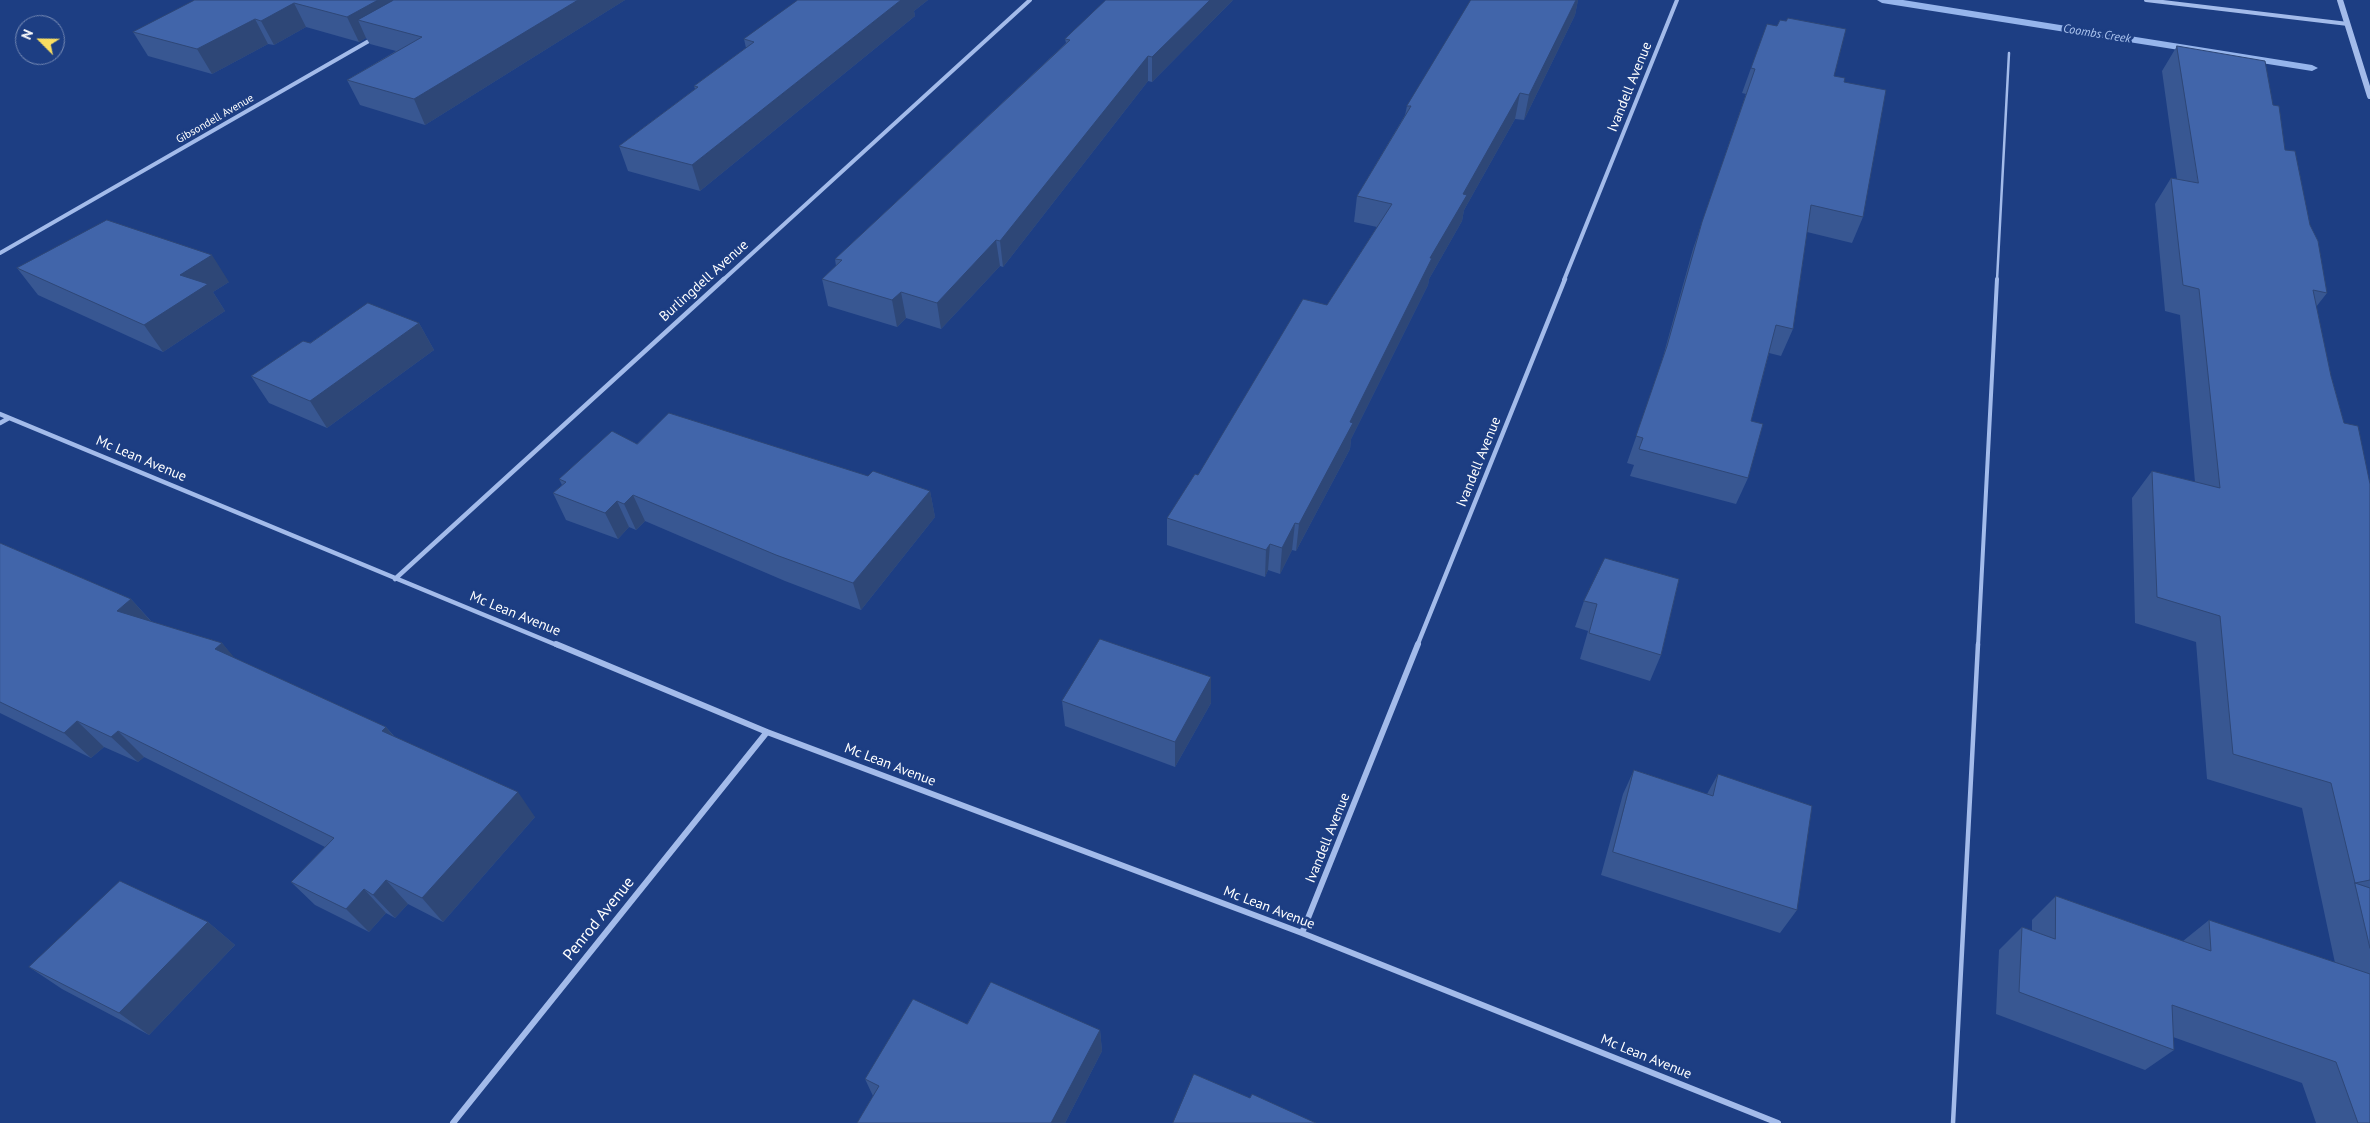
<!DOCTYPE html>
<style>
body{margin:0}
#map{position:relative;width:2370px;height:1123px;overflow:hidden;background:#1d3e83;font-family:"PT Sans",sans-serif}
canvas{display:block}
.north{position:absolute;left:15px;top:15px;width:50px;height:50px;box-sizing:border-box;background:#1d3e83;border:1px solid #778bb5;border-radius:50%;rotate:293deg;font-size:14px;font-weight:700;line-height:20px;text-align:center;color:#fff}
.north::after{content:'';display:block;margin:auto;width:18px;height:22px;background:#fade61;clip-path:polygon(50% 0,100% 100%,50% 72%,0 100%)}
</style>
<div id="map">
<canvas width="2370" height="1123"></canvas>
<div class="north">N</div>
</div>
<script>
const ctx = document.querySelector('canvas').getContext('2d');
ctx.lineJoin = 'round';
function paint(path, color) { ctx.fillStyle = color; ctx.fill(path, 'evenodd'); }
function trace(path, color, width, dash) { ctx.strokeStyle = color; ctx.lineWidth = width; ctx.lineCap = dash ? 'butt' : 'round'; ctx.setLineDash(dash || []); ctx.stroke(path); }
function label(font, color, halo, rows, align = 'center') {
  ctx.font = font + ' "PT Sans",sans-serif'; ctx.lineWidth = 5; ctx.setLineDash([]); ctx.textBaseline = 'middle'; ctx.strokeStyle = halo; ctx.fillStyle = color; for (const [text, x, y, turn = 0] of rows) {
    ctx.save(); ctx.translate(x, y); ctx.rotate((+turn || 0) * Math.PI / 180); ctx.textAlign = isNaN(turn) ? turn : align; if (halo) ctx.strokeText(text, 0, 0); ctx.fillText(text, 0, 0); ctx.restore();
  }
}
paint(new Path2D(`
 M1877 0H1903L2312 65 2318 68 2312 71 1882 3Z`), '#96b5ec');
trace(new Path2D(`
 M1997 280 2009 53`), '#a3bbea', 2.5);
trace(new Path2D(`
 M1978 646 1997 279`), '#a3bbea', 4);
trace(new Path2D(`
 M1953 1123 1978 644`), '#a3bbea', 4.5);
trace(new Path2D(`
 M2146 0 2348 24
 M0 253 374 38
 M723 280 1030 0
 M1564 280 1677 0`), '#a3bbea', 4);
trace(new Path2D(`
 M0 414 559 646
 M0 423 9 418
 M395 579 724 279
 M1417 646 1565 279`), '#a3bbea', 4.5);
trace(new Path2D(`
 M556 644 767 732 1302 933 1778 1123
 M1302 933 1418 644
 M453 1123 767 732`), '#a3bbea', 6);
trace(new Path2D(`
 M2340 0 2370 96`), '#a3bbea', 6);
paint(new Path2D(`
 M195 0H625L425 125 360 105 347 80 396 51 370 44 366 38 359 42 306 27 274 45 268 44 212 74 148 56 133 32Z
 M798 0H928L914 11 915 16 700 191 628 171 619 146 695 89 694 86 746 48 744 39Z
 M1233 0 1152 82 1148 81 1003 267 1000 266 941 329 906 318 897 327 828 306 822 279 836 266 835 259 1066 43 1065 39Z
 M1471 0H1578L1575 15 1524 120 1515 119 1464 210 1462 221 1429 279 1428 285 1351 439 1350 449 1296 551 1292 550 1280 574 1268 570 1265 577 1167 545V518L1198 475 1327 305 1377 227 1354 222 1357 196 1405 115 1407 106Z
 M2177 46 2273 105 2285 150 2310 225 2327 293 2316 307 2331 376 2344 423 2370 484V1123H2316L2302 1083 2173 1037 2174 1050 2145 1070 1996 1014 1999 950 2022 927 2032 931V920L2056 896 2183 941 2209 920 2335 963 2302 808 2207 779 2196 642 2135 623 2132 498 2152 471 2195 482 2180 315 2165 311 2155 204 2171 178 2177 179 2162 71Z
 M1751 68 1834 76 1844 82 1863 217 1852 243 1807 232 1793 329 1781 356 1769 353 1751 421 1748 478 1736 504 1630 476 1634 465 1627 463 1659 371 1693 249 1746 94 1742 93Z
 M17 268 229 282 213 292 225 311 163 352 38 295Z
 M419 323 434 350 327 428 269 403 251 376 310 343Z
 M868 476 930 491 935 517 861 610 785 581 645 521 636 530 629 527 618 539 566 520 553 493 562 485 559 479Z
 M0 543 131 599 152 622 222 643 234 658 386 727 394 736 535 817 443 922 408 904 395 918 386 913 369 932 315 905 291 882 325 847 144 757 138 762 104 747 91 758 0 713Z
 M1679 579 1661 655 1650 681 1580 659 1588 631 1575 627 1584 601Z
 M1062 701 1211 703 1175 767 1065 726Z
 M1634 770 1707 794 1718 774 1797 910 1780 933 1601 875 1623 794Z
 M208 922 235 945 149 1035 62 989 29 967Z
 M967 1024 1100 1030 1102 1051 1065 1123H857L873 1096 865 1079Z`), '#385792');
paint(new Path2D(`
 M378 0H431L358 20 366 38 359 42 347 17Z
 M578 0H625L425 125 414 99Z
 M901 0H928L914 11 915 16 700 191 692 165Z
 M1210 0H1233L1152 82V57Z
 M1576 0H1578L1575 15 1524 120 1529 95Z
 M294 3 306 27 274 45 261 21Z
 M255 19 268 44 212 74 197 49Z
 M1148 56V81L1003 267 1000 241Z
 M1520 93 1515 119 1464 210 1462 221 1429 279 1428 285 1351 439 1350 449 1296 551 1299 524 1430 258 1463 194Z
 M996 240 1000 266 941 329 937 303Z
 M212 255 229 282 213 292 225 311 163 352 144 325 180 275Z
 M901 292 906 318 897 327 892 300Z
 M419 323 434 350 327 428 310 401Z
 M930 491 935 517 861 610 853 583Z
 M633 495 645 521 636 530 624 504Z
 M617 501 629 527 618 539 605 513Z
 M1295 523 1292 550 1280 574 1282 548Z
 M1270 544 1268 570 1265 577 1266 550Z
 M131 599 155 626 117 611Z
 M222 643 244 669 215 649Z
 M1211 677V703L1175 767V742Z
 M77 721 104 747 91 758 64 733Z
 M386 727 406 752 382 731Z
 M118 731 144 757 138 762 111 737Z
 M518 792 535 817 443 922 422 898Z
 M386 880 408 904 395 918 373 895Z
 M364 889 386 913 369 932 346 909Z
 M208 922 235 945 149 1035 119 1013Z
 M1100 1030 1102 1051 1065 1123H1051Z`), '#2e4777');
const building = new Path2D(`
 M195 0H378L347 17 294 3 261 21 255 19 197 49 133 32Z
 M394 0H578L414 99 347 80 422 37 358 20Z
 M798 0H901L692 165 619 146 698 87 694 86 754 42 744 39Z
 M1106 0H1210L1152 57 1148 56 1000 241 996 240 937 303 901 292 892 300 822 279 842 260 835 259 1070 40 1065 39Z
 M1471 0H1576L1529 95 1520 93 1463 194 1467 195 1430 258H1432L1350 422 1353 423 1299 524 1295 523 1282 548 1270 544 1266 550 1167 518 1195 474 1198 475 1303 299 1327 305 1392 204 1357 196 1411 106H1407Z
 M1788 18 1846 29 1834 76 1845 78 1844 82 1886 90 1863 217 1811 205 1793 329 1776 325 1751 421 1763 424 1748 478 1639 449 1643 438 1636 436 1667 346 1702 222 1755 69 1751 68 1767 24 1777 26 1780 20 1786 21Z
 M2177 46 2265 61 2273 105 2279 106 2285 150 2295 151 2310 225 2318 241 2327 293 2313 290 2331 376 2344 423 2358 426 2370 484V880L2355 883 2331 783 2233 754 2220 616 2157 597 2152 471 2220 488 2199 289 2183 285 2171 178 2198 183Z
 M107 220 212 255 180 275 208 284 144 325 17 268Z
 M368 303 419 323 310 401 251 376 303 341 310 343Z
 M669 413 868 476 873 471 930 491 853 583 776 555 633 495 624 504 617 501 605 513 553 493 566 482 559 479 612 431 637 444Z
 M0 543 131 599 117 611 222 643 215 649 386 727 382 731 518 792 422 898 386 880 373 895 364 889 346 909 291 882 334 838 118 731 111 737 77 721 64 733 0 702Z
 M1605 558 1679 579 1661 655 1589 633 1597 604 1584 601Z
 M1100 639 1211 677 1175 742 1062 701Z
 M1634 770 1713 796 1718 774 1812 806 1797 910 1613 852Z
 M120 881 208 922 119 1013 29 967Z
 M2355 883 2370 888V948Z
 M2056 896 2211 951 2209 920 2370 974V1123H2358L2336 1062 2172 1005 2174 1050 2019 992 2022 927 2055 939Z
 M991 982 1100 1030 1051 1123H857L879 1086 865 1079 913 999 967 1024Z
 M1194 1074 1250 1098 1252 1094 1316 1123H1173Z`);
paint(building, '#4165aa');
trace(building, '#2e4777', 1);
label('11px', '#fff', '#1d3e83', [
 ["Gibsondell Avenue",215,119,-30]
]);
label('italic 12px', '#aec6f1', '#1d3e83', [
 ["Coombs Creek",2097,34,9]
]);
label('14px', '#fff', '#1d3e83', [
 ["Ivandell Avenue",1630,87,-68],
 ["Burlingdell Avenue",704,281,-42],
 ["Mc Lean Avenue",141,459,23],
 ["Ivandell Avenue",1479,462,-68],
 ["Mc Lean Avenue",515,614,22],
 ["Mc Lean Avenue",890,765,21],
 ["Ivandell Avenue",1328,838,-68],
 ["Mc Lean Avenue",1269,908,21],
 ["Mc Lean Avenue",1646,1057,22]
]);
label('16px', '#fff', '#1d3e83', [
 ["Penrod Avenue",599,919,-51]
]);
</script>
